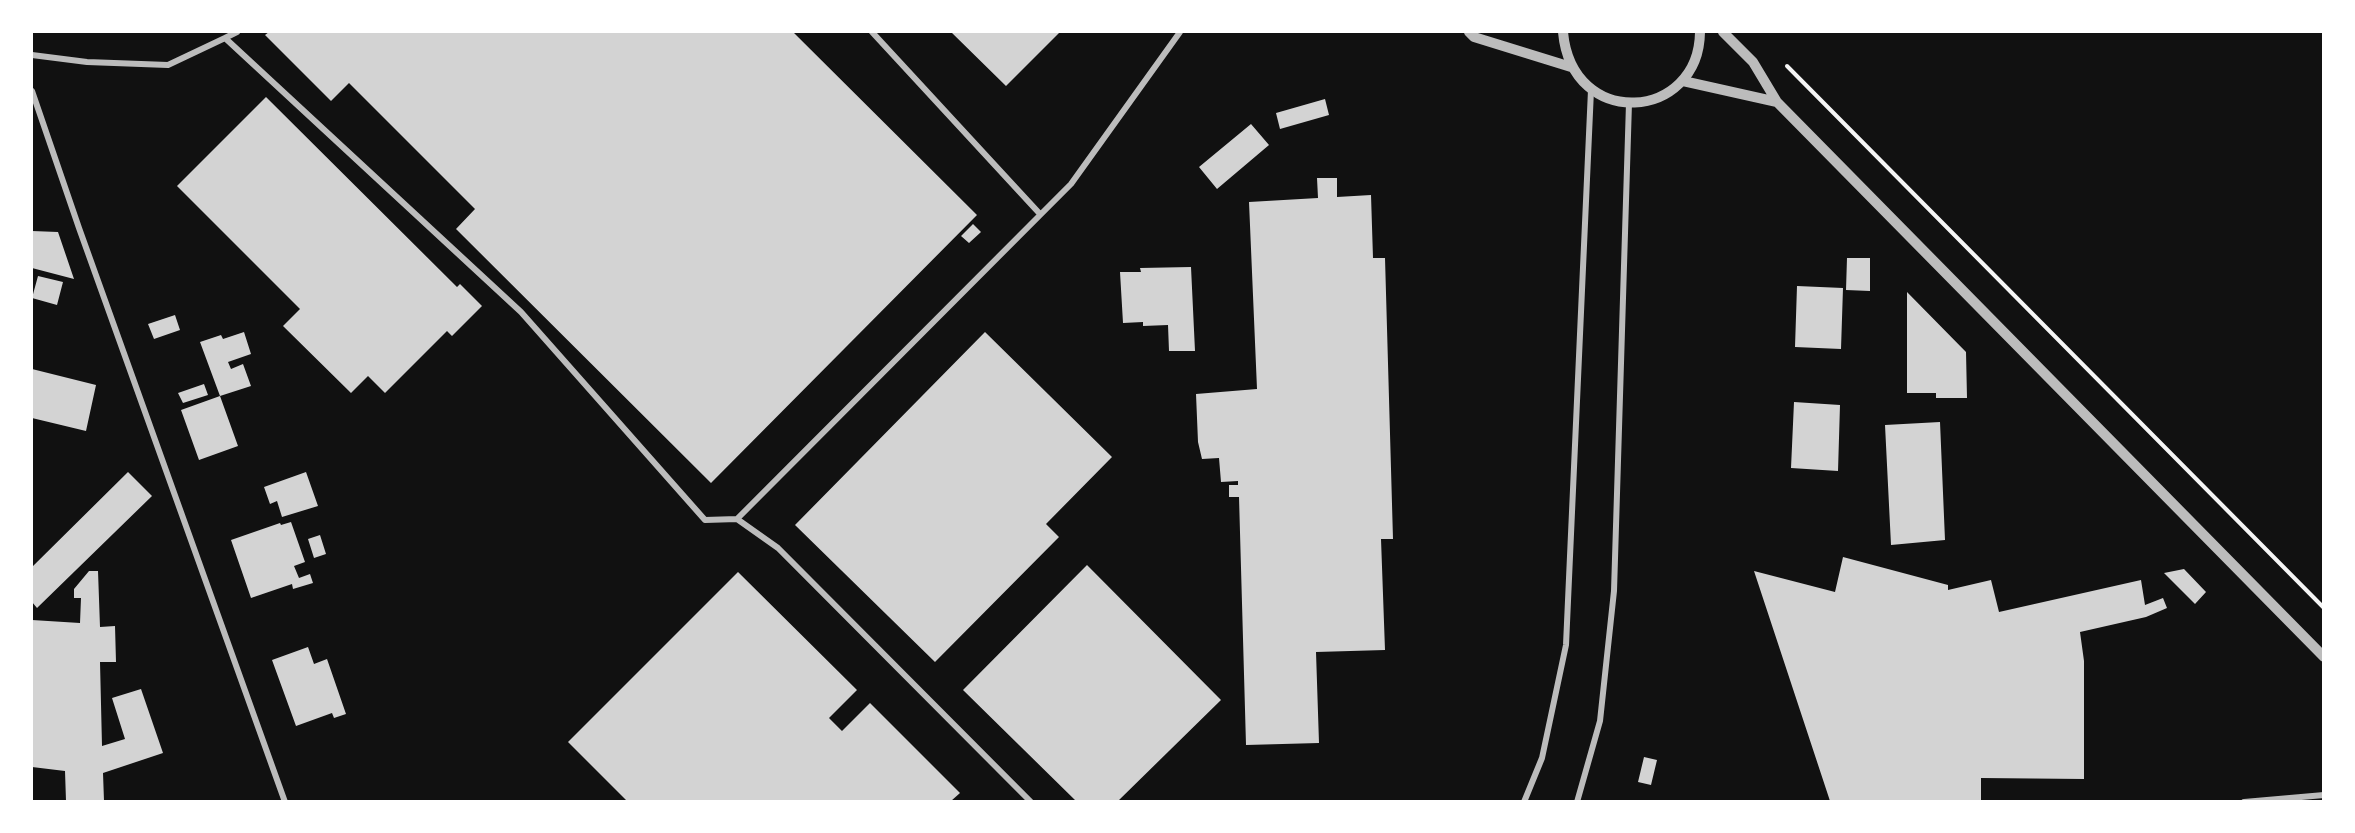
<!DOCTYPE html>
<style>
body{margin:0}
#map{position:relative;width:2355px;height:833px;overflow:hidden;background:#111;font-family:Rubik,sans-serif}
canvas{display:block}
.frame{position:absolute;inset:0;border:33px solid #fff;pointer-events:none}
</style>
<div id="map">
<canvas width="2355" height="833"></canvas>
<div class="frame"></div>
</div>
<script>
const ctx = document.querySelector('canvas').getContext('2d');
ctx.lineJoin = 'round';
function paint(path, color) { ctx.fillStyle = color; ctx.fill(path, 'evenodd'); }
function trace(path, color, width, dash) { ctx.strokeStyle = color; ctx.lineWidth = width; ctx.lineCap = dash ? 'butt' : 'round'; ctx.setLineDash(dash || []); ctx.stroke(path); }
paint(new Path2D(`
 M269 32H793L977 215 711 483 456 229 475 209 349 83 331 101 265 35Z
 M951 32H1060L1006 86Z
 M266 97 457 287 460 284 482 306 452 336 447 331 385 393 368 376 351 393 283 326 300 309 177 186Z
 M1325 99 1329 115 1280 129 1276 113Z
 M1251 124 1269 145 1217 189 1199 167Z
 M1317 178H1337V197L1371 195 1373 258H1385L1393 539H1381L1385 650 1316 652 1319 743 1246 745 1239 497H1229V485H1238V481L1221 482 1219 458 1202 459 1198 442 1196 394 1257 389 1249 202 1318 198Z
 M973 224 981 232 969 243 961 236Z
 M32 231 58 232 74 279 32 268Z
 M1847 258H1870V291L1846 290Z
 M1191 267 1195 351H1169L1168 325 1143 326V322L1123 323 1120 272H1141L1140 268Z
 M38 276 63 282 57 305 32 298Z
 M1797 286 1843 288 1841 349 1795 347Z
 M1907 292 1966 352 1967 398H1936V393H1907Z
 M175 315 180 330 154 339 148 324Z
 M244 332 251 354 228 362 231 369 243 364 251 386 220 396 238 446 199 460 181 410 220 396 200 342 221 335 223 339Z
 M985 332 1112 457 1046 524 1059 537 935 662 795 525Z
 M32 369 96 385 86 431 32 418Z
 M204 384 208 395 183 403 178 393Z
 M1794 402 1840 405 1838 471 1791 468Z
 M1940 422 1945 540 1891 545 1885 425Z
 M128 472 152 496 37 608 32 602V567Z
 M306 472 318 506 282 517 277 501 270 504 264 487Z
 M291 522 305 562 294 566 299 578 310 574 313 583 293 589 292 584 251 598 231 540 280 523 281 525Z
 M320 535 326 554 314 558 308 539Z
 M1843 557 1948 585V590L1991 580 1999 612 2141 580 2145 605 2163 598 2167 608 2146 617 2080 632 2084 661V779L1981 778V801H1830L1754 571 1835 592Z
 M1087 565 1221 700 1118 801H1076L963 690Z
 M2184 569 2206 592 2195 604 2164 573Z
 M89 571H98L100 627 115 626 116 662H100L102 746 125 739 112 698 141 689 163 753 103 773 104 801H66L65 771 32 767V620L80 623 81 598H74V589Z
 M738 572 857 690 829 718 842 731 870 703 960 793 951 801H627L568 742Z
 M308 647 314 664 327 659 346 714 334 718 332 713 296 726 272 660Z
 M1644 757 1657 760 1651 785 1638 782Z`), '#d3d3d3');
trace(new Path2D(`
 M1787 66 2324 608`), '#f5f5f5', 4);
trace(new Path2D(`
 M872 32 1040 214
 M225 38 237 32
 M32 55 87 62 168 65 225 38 521 312 705 520 737 519 778 548 1031 802
 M32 91 79 228 285 802
 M737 519 1071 184 1180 32
 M1524 802 1542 758 1566 645 1591 90
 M1577 802 1600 721 1614 591 1629 103
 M2244 802 2324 795`), '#bcbcbc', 6);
trace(new Path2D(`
 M1469 32 1474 37 1571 67
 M1563 32C1572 131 1699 121 1700 32
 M1723 32 1753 62 1777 102 2324 657
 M1683 81 1777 102`), '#bcbcbc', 10);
</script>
